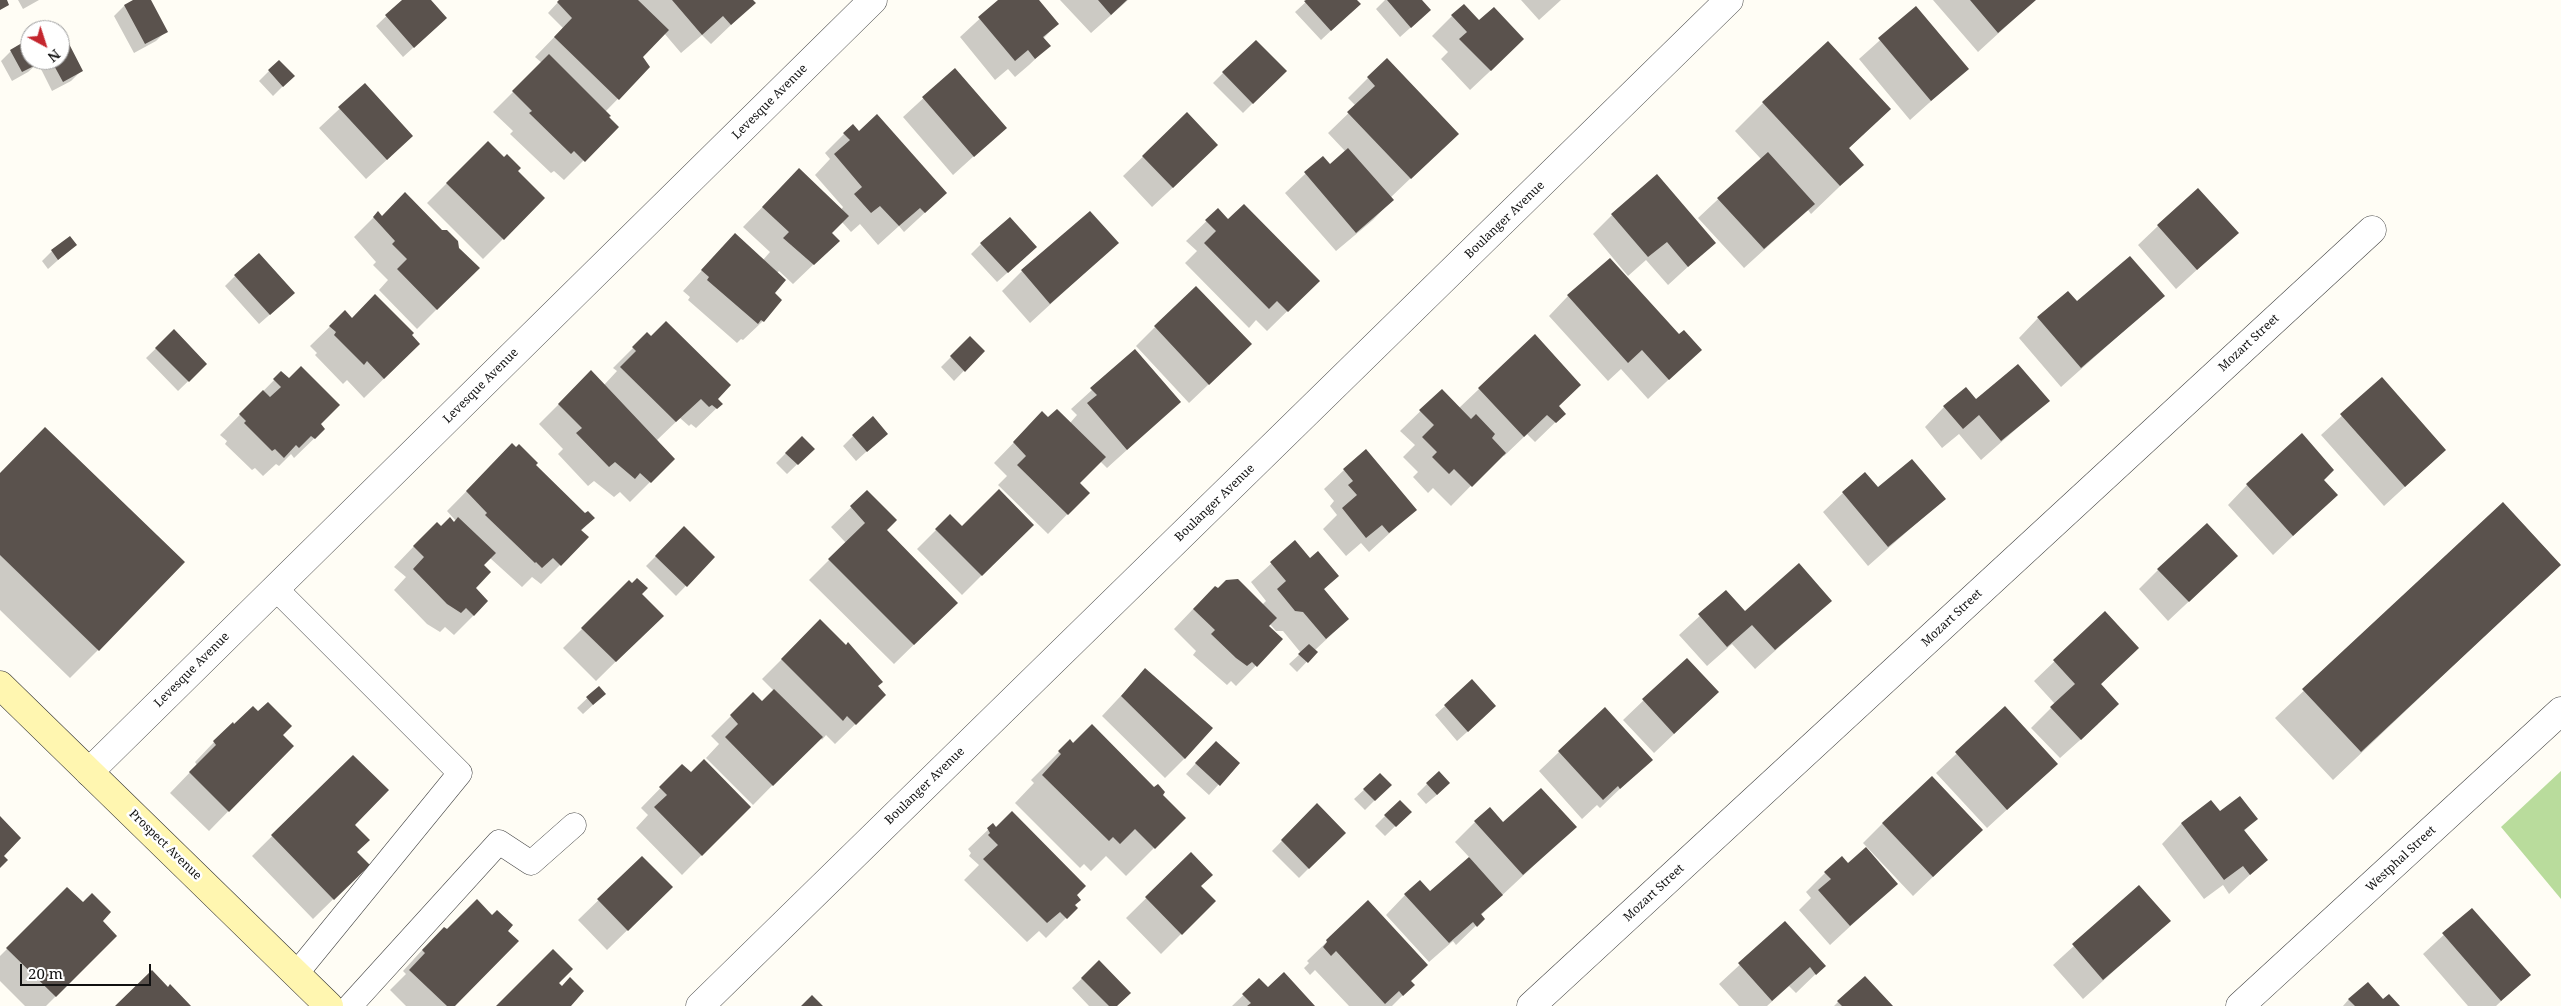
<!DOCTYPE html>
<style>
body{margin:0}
#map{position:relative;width:2561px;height:1006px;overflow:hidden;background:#fffdf5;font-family:"Noto Serif",serif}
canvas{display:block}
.north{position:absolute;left:20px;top:20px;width:50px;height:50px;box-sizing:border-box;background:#fff;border:1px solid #a0a0a0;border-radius:50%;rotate:140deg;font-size:14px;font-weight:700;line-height:20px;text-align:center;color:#111}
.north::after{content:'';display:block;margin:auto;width:18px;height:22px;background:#c4262e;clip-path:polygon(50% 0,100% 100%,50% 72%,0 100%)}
.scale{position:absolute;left:20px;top:964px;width:131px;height:22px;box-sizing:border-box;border:2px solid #111;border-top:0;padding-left:6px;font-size:15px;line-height:18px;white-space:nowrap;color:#111;-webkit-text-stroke:4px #fff;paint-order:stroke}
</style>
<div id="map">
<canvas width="2561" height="1006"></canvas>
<div class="north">N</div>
<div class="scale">20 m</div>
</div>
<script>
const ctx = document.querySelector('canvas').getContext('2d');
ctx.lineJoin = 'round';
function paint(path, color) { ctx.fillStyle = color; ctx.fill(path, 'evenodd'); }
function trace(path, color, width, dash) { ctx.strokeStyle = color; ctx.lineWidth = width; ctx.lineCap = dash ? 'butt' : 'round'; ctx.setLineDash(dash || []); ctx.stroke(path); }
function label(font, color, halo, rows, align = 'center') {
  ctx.font = font + ' "Noto Serif",serif'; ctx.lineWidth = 5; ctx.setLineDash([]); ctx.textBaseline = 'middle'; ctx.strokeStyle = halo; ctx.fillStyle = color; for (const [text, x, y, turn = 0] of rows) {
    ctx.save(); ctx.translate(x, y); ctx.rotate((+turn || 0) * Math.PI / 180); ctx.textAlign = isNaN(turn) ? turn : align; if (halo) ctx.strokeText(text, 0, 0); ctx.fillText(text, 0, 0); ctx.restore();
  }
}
paint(new Path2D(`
 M2561 771V899L2501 827Z`), '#b9dc9c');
paint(new Path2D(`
 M18 0H39L23 9Z
 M136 0H149L166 31 156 41 134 53 114 16 124 6Z
 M403 0H430L436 27 403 57 376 26Z
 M560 0H752L754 3 711 44 702 35 681 53 664 33 641 56 649 67 605 112 617 127 564 180 554 171 551 173 510 134 513 131 493 112 542 63 535 57 563 28 548 13Z
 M1000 0H1037L1057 24 1043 39 1049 46 1029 65 1015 77 1008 69 995 80 960 37Z
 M1060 0H1128L1091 33Z
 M1308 0H1355L1349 14 1321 40 1295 12Z
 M1385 0H1420L1419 20 1400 37 1376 9Z
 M1521 0H1561L1539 20Z
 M1933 0H2035L1978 52Z
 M1916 8 1967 69 1910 120 1859 59Z
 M1452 16 1479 22 1503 59 1470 90 1441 59 1448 52 1432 36Z
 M60 40 81 71 71 81 52 91 38 63 28 72 12 81 1 61 11 51 30 47V60H60Z
 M279 61 283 86 273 96 259 81Z
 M954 70 1005 128 953 175 903 117Z
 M1285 71 1243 113 1213 83 1223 73Z
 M1368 78 1437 153 1390 198 1392 200 1373 220 1336 251 1285 193 1323 157 1330 165 1345 151 1328 133 1356 106 1348 98Z
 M365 85 391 156 366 179 319 128Z
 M1763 103 1889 109 1848 149 1862 165 1811 214 1808 210 1744 268 1698 218 1761 159 1735 131Z
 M1187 114 1197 165 1152 207 1123 176Z
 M859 132 946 193 904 232 899 226 878 245 860 224 851 232 842 222 831 233 838 241 793 284 779 271 777 273 773 293 763 321 743 340 741 339 737 343 688 300 690 297 683 291 716 255 763 260 770 252 743 227 779 190 841 210 843 207 815 175 830 159 825 153 844 134Z
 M488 142 544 198 483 259 427 203Z
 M1218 210 1228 221 1318 281 1267 331 1256 320 1249 328 1185 263 1197 251 1186 241Z
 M378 213 381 217 458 248 478 268 417 329 379 290 388 280 373 265 376 262 354 237Z
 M1612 215 1714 243 1668 285 1646 260 1628 276 1593 234Z
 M2158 226 2237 233 2176 289 2138 245Z
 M1117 243 1030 323 1002 291 1022 271Z
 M981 244 1025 257 997 282 971 254Z
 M75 245 48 269 42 261 52 251Z
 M235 276 283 303 259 324 225 286Z
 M1568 296 1678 336 1700 350 1648 399 1621 369 1608 381 1549 316Z
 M2163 296 2061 387 2019 338 2038 318 2077 302Z
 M345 312 399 364 364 398 347 380 343 384 315 355 317 353 310 346Z
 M1155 327 1230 364 1189 403 1136 346Z
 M174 331 206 364 178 391 146 358Z
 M647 334 721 404 696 428 691 424 689 426 680 418 656 441 673 459 630 502 620 492 614 497 594 481 588 486 558 454 563 449 539 424 591 372 604 385 617 371 613 368Z
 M970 338 983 351 954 381 941 367Z
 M1135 351 1180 402 1107 468 1100 461 1079 483 1088 493 1048 534 998 485 1007 476 994 463 1023 433 1048 419 1070 423 1077 415 1071 409Z
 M281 373 324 429 294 458 291 454 279 466 276 464 263 476 255 468 252 470 225 444 227 441 220 435Z
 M2382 379 2445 450 2384 506 2321 435Z
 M1479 389 1558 406 1564 414 1535 442 1527 434 1504 456 1502 454 1451 506 1433 488 1428 493 1413 477 1418 472 1403 457 1415 445 1400 431 1442 390 1459 408Z
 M1976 401H2048L1981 460 1959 434 1942 448 1925 427 1944 407Z
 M886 434 856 461 843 446 853 436Z
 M802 437 813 449 787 474 776 463Z
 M512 445 585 515 593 518 581 531 587 538 541 584 532 577 522 587 490 558 483 566 474 588V615L454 635 445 627 440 632 427 624 394 590 406 577 394 567 417 543 441 527 456 521 447 511Z
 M1344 470 1415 510 1369 552 1361 543 1346 556 1323 529 1337 515 1330 506 1334 501 1324 489Z
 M0 474 98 650 70 678 0 610Z
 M2322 480 2336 495 2273 555 2228 505 2247 485Z
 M1878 489 1944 499 1868 566 1823 512 1843 493Z
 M867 492 885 530 937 622 894 664 809 580 846 543 831 527Z
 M2503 503 2560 564 2333 780 2275 718Z
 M950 516 962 528 1032 525 962 595 917 549Z
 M684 528 714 557 676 596 646 566Z
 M1295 542 1310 560 1337 576 1323 590 1348 619 1314 651 1316 652 1297 672 1289 664 1301 653 1283 631H1276L1270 624 1268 626 1282 639 1236 686 1231 681 1227 685 1193 655 1196 651 1174 629 1195 607 1262 605 1266 601 1251 582Z
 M2158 570 2216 576 2168 621 2139 589Z
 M629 582 662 616 596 681 563 648Z
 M1726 592 1745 613 1830 601 1755 669 1732 644 1707 666 1679 635Z
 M2105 613 2138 648 2100 685 2098 724 2060 758 2031 728 2055 704 2034 681Z
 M820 621 885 695 835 744 826 735 822 740 820 737 753 805 706 758 719 744 711 736 753 694 762 703 774 691 762 679Z
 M1687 659 1718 692 1654 753 1623 720Z
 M1145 670 1185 758 1165 778 1102 716Z
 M599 687 595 703 583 714 577 708Z
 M1445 706 1485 716 1457 741 1435 715Z
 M2005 708 2036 783 1987 828 1936 773Z
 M281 735 292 746 209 831 170 793 197 765 195 762 214 742Z
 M1070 741 1161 795 1184 818 1126 876 1106 856 1091 871 1084 864 1080 868 1015 803 1034 783 1031 780Z
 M1206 752 1238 763 1209 795 1186 774Z
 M1559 752 1651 759 1600 808 1597 805 1582 819 1539 771Z
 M353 756 356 852 368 865 313 919 252 856Z
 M682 766 691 774 749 807 682 875 636 828 648 815 641 808Z
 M1380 775 1390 785 1365 810 1354 799Z
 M1427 784 1439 793 1426 804 1417 794Z
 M1400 801 1410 812 1385 836 1375 826Z
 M2211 802 2220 813 2256 819 2244 831 2266 860 2229 894 2223 885 2204 899 2162 844 2181 824Z
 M1317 805 1344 833 1299 878 1272 851Z
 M1475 822 1575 827 1481 915 1483 919 1456 945 1453 941 1429 962 1386 915 1405 895 1430 893 1470 858 1455 842Z
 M1883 823 1961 850 1913 896 1863 843Z
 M993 825 1075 895 1074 905 1076 908 1046 938 1039 931 1027 942 964 880 979 865 969 856 971 853 968 849Z
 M1191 854 1200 886 1214 901 1161 954 1126 918Z
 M642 858 651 907 607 950 578 920Z
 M1848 864 1896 884 1830 945 1799 910 1811 898 1806 892 1825 873Z
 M2139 887 2169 921 2083 999 2053 965Z
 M67 889 116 936 46 1006H25L0 981V956Z
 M1368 902 1413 985 1392 1006H1349L1315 970 1310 975 1304 968 1309 963 1307 961Z
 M2472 909 2529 975 2496 1006H2468L2423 954Z
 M1785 923 1824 966 1796 993 1789 986 1767 1006H1739L1719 984Z
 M424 948 454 1006H406L390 990 406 974 403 971Z
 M1099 962 1116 1006H1089L1072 988Z
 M1259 980 1268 989 1314 1006H1232Z
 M2349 999 2383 1001 2398 1006H2343Z
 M1838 1002 1891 1006H1834Z`), '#0003');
paint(new Path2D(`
 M0 0H7L9 5 0 10Z
 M133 0H151L168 32 145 44 124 5Z
 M402 0H431L447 18 414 48 385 15Z
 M559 0H638L669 30 643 57 650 67 619 100 554 37 572 18 557 2Z
 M672 0H753L756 3 731 25 723 16 702 35Z
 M998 0H1039L1059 24 1043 37 1051 46 1035 59 1028 50 1015 61 978 17Z
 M1098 0H1127L1111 15Z
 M1306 0H1357L1361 4 1331 31 1304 1Z
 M1387 0H1422L1431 10 1411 28Z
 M1970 0H2036L1998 33Z
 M1464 4 1479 20 1494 7 1524 39 1491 71 1459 39 1467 32 1451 15Z
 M1916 6 1969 69 1931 101 1878 38Z
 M65 36 83 71 63 82 51 60H60V38Z
 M27 40 30 44V60H38L40 63 22 72 10 50Z
 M1256 40 1287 71 1253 104 1222 72Z
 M1828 41 1891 109 1849 148 1864 165 1840 186 1762 102Z
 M549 54 611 116 609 117 619 127 585 162 574 151 571 154 529 113 532 111 512 91Z
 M1387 58 1459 134 1411 179 1347 112 1375 86 1367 77Z
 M279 60 295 76 283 87 268 70Z
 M955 68 1007 128 974 157 922 97Z
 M365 83 413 136 387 160 338 107Z
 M1187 112 1218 145 1173 188 1142 156Z
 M877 114 947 193 925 213 920 208 899 226 880 206 871 213 854 194 862 187 834 154 850 140 843 133 853 124 859 131Z
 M488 141 504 157 507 154 521 168 518 171 545 198 504 240 446 183Z
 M1348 148 1394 200 1356 233 1304 172 1323 156 1330 164Z
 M1768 152 1815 204 1764 249 1717 198Z
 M799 168 849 216 832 233 840 241 814 265 783 238 789 232 762 207Z
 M1657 174 1716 243 1688 267 1667 242 1648 257 1611 214Z
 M2198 188 2239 233 2197 270 2157 225Z
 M405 192 442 230H447L458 241 459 248 480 268 437 310 397 269 407 259 392 244 395 241 373 217 378 211 382 216Z
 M1244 204 1320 281 1288 312 1277 301 1269 309 1204 243 1216 231 1205 220 1218 208 1228 219Z
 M1090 211 1119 243 1050 304 1021 270Z
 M1010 217 1037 247 1008 273 980 243Z
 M735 233 786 280 775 293 782 300 764 322 761 320 758 324 707 280 709 277 701 270Z
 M70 236 77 245 58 260 51 250Z
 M259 253 295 293 270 315 234 275Z
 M2130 256 2165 296 2081 368 2037 317 2068 291 2077 301Z
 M1610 258 1679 334 1684 330 1702 350 1669 380 1642 350 1628 363 1567 295Z
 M1196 286 1252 344 1209 385 1154 326Z
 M375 294 414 333 412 335 420 344 384 379 367 361 364 365 334 335 336 332 329 326 345 310 352 318Z
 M666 321 731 385 718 399 723 404 717 409 712 405 709 407 701 399 676 422 620 367 636 351 632 347 647 332 651 336Z
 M174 329 207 364 189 382 155 348Z
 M1535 334 1581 385 1559 406 1566 414 1556 423 1547 415 1524 437 1478 388Z
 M970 336 985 351 965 372 950 356Z
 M1135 349 1181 402 1127 450 1087 403 1097 395 1090 388Z
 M2018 364 2050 401 2001 441 1979 415 1963 429 1943 406 1966 387 1976 399Z
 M301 366 340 405 321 424 325 429 315 439 311 436 299 448 296 445 284 458 275 449 272 451 244 423 246 421 239 414 263 390 270 397 281 387 273 379 281 371 289 378Z
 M591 370 675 459 651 483 640 473 635 479 615 462 609 467 576 433 582 428 558 404Z
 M2382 377 2446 450 2405 487 2340 414Z
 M1442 389 1471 419 1476 414 1495 434 1492 438 1506 453 1472 487 1454 469 1449 474 1432 457 1437 452 1422 437 1434 425 1419 410Z
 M1057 409 1106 457 1080 483 1090 493 1068 515 1017 465 1026 456 1013 442 1042 411 1048 417Z
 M873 416 888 434 867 452 852 435Z
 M45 427 185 562 99 651 0 555V473Z
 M2302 433 2334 470 2324 480 2338 495 2293 536 2246 484Z
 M802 436 815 449 798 465 785 453Z
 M512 443 516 447 519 444 538 463 536 465 585 513 588 511 595 518 581 530 589 537 561 566 553 558 542 568 536 562 535 563 485 515 487 513 466 491Z
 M1366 449 1417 510 1389 533 1382 525 1366 538 1342 508 1357 495 1348 485 1353 481 1343 469Z
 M1912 459 1946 499 1888 547 1842 492 1865 472 1878 487Z
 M999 489 1034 525 982 576 935 529 950 514 962 526Z
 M867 490 897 520 887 530 958 603 914 645 828 559 865 523 850 506Z
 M2503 502 2561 565 2361 752 2302 689Z
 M450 517 454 522 458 517 496 553 484 565 491 572 476 588 488 601 474 616 466 608 461 613 447 604 413 569 424 557 413 546 437 522 441 526Z
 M2207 523 2238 556 2189 602 2157 569Z
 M684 526 715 557 687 587 655 556Z
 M1295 540 1310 558 1318 551 1339 576 1324 589 1349 619 1326 639 1303 612 1295 611 1277 589 1286 581 1270 562Z
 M1799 563 1832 601 1775 650 1752 625 1727 647 1698 614 1726 590 1745 611Z
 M637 578 648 588 642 594 664 616 616 662 581 628 629 580 632 583Z
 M1238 579 1277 618 1269 626 1283 639 1257 667 1252 662 1247 666 1236 658 1211 634 1215 630 1193 609 1215 586 1218 588 1226 580Z
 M2105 611 2139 648 2101 684 2119 704 2081 740 2050 707 2075 684 2053 660Z
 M820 619 846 645 848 642 883 682 878 686 886 695 856 725 847 716 843 721 781 659Z
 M1309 644 1318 652 1308 663 1298 654Z
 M1687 658 1719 692 1674 734 1642 699Z
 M1145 668 1213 728 1185 759 1121 696Z
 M1472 679 1496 706 1468 732 1444 705Z
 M599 686 606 694 593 705 586 697Z
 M774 689 823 737 773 786 725 737 738 724 730 715 753 692 762 701Z
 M268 702 292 726 283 735 294 746 229 812 189 772 216 745 213 741 233 722 234 724 253 706 258 711Z
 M2005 706 2058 764 2007 810 1955 752Z
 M1605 707 1653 760 1620 789 1618 786 1603 800 1558 751Z
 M1092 724 1154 787 1158 784 1165 792 1163 795 1186 818 1155 849 1135 829 1120 844 1113 837 1109 841 1042 775 1061 754 1058 751 1070 739 1073 743Z
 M1216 741 1240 763 1220 786 1195 763Z
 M353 755 389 790 355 825 370 840 357 852 370 865 334 900 271 835Z
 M704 759 751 807 702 856 654 807 667 795 659 787 682 764 691 772Z
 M1439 771 1450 783 1437 795 1426 783Z
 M1380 773 1392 785 1375 801 1363 789Z
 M1932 776 1983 830 1933 877 1882 823Z
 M1541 788 1577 827 1523 875 1474 821 1490 807 1503 822Z
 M2240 796 2258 819 2244 830 2268 860 2250 875 2243 866 2224 880 2181 823 2211 800 2220 811Z
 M1400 800 1412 812 1396 827 1384 815Z
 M1317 803 1346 833 1309 869 1281 840Z
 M1012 811 1086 886 1077 895 1081 900 1075 905 1078 908 1067 919 1060 912 1047 923 983 859 998 845 988 835 990 833 987 828 993 823 996 827Z
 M0 816 21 838 4 856 8 860 0 868Z
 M1866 847 1898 884 1850 926 1818 890 1831 879 1824 872 1842 856 1848 863Z
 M1191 852 1213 875 1201 886 1216 901 1182 935 1145 897Z
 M642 856 673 887 628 931 597 899Z
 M1469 857 1503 895 1481 914 1485 919 1477 927 1473 922 1449 943 1404 894 1420 880 1430 891Z
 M2139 885 2171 921 2103 980 2072 944Z
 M67 887 83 902 92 893 111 912 103 921 117 936 56 997 6 948Z
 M477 899 492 915 497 910 513 925 508 931 519 941 455 1006H447L409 970 425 953 422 950 444 927 447 929Z
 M1368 900 1428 965 1411 981 1415 985 1403 996 1399 991 1385 1004 1336 951 1331 956 1323 947 1327 942 1326 940Z
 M2472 908 2531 975 2501 1001 2442 933Z
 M1785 921 1826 966 1816 975 1810 967 1772 1001 1738 963Z
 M553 949 573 969 559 983 562 986 570 977 584 991 571 1006H496Z
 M1099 960 1131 993 1117 1006H1109L1081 978Z
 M152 970 168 987 170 984 191 1006H115Z
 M1284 972 1315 1006H1247L1251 1003 1242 994 1259 978 1268 987Z
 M1865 976 1893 1006H1842L1837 1001Z
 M2368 982 2383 999 2389 994 2400 1006H2355L2348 999Z
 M812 995 823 1006H801Z`), '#5a524d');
const lane = new Path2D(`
 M275 588 460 773 296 974
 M350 1006 499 842 531 863 574 825`);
const street = new Path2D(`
 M89 772 873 0
 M700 1006 1729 0
 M1531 1006 2372 230
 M2240 1006 2561 711`);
const secondary = new Path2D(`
 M0 685 329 1006`);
trace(lane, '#444', 25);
trace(street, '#444', 29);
trace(secondary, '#333', 29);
trace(lane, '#fff', 24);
trace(street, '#fff', 28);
trace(secondary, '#fff6b0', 28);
label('12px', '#111', '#fff', [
 ["Levesque Avenue",770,102,-45],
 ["Boulanger Avenue",1505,220,-44],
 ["Mozart Street",2249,343,-43],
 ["Levesque Avenue",481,386,-45],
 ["Boulanger Avenue",1215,503,-44],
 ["Mozart Street",1952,618,-43],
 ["Levesque Avenue",192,670,-45],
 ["Boulanger Avenue",925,786,-44],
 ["Prospect Avenue",165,845,44],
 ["Westphal Street",2401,859,-43],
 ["Mozart Street",1654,893,-43]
]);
</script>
